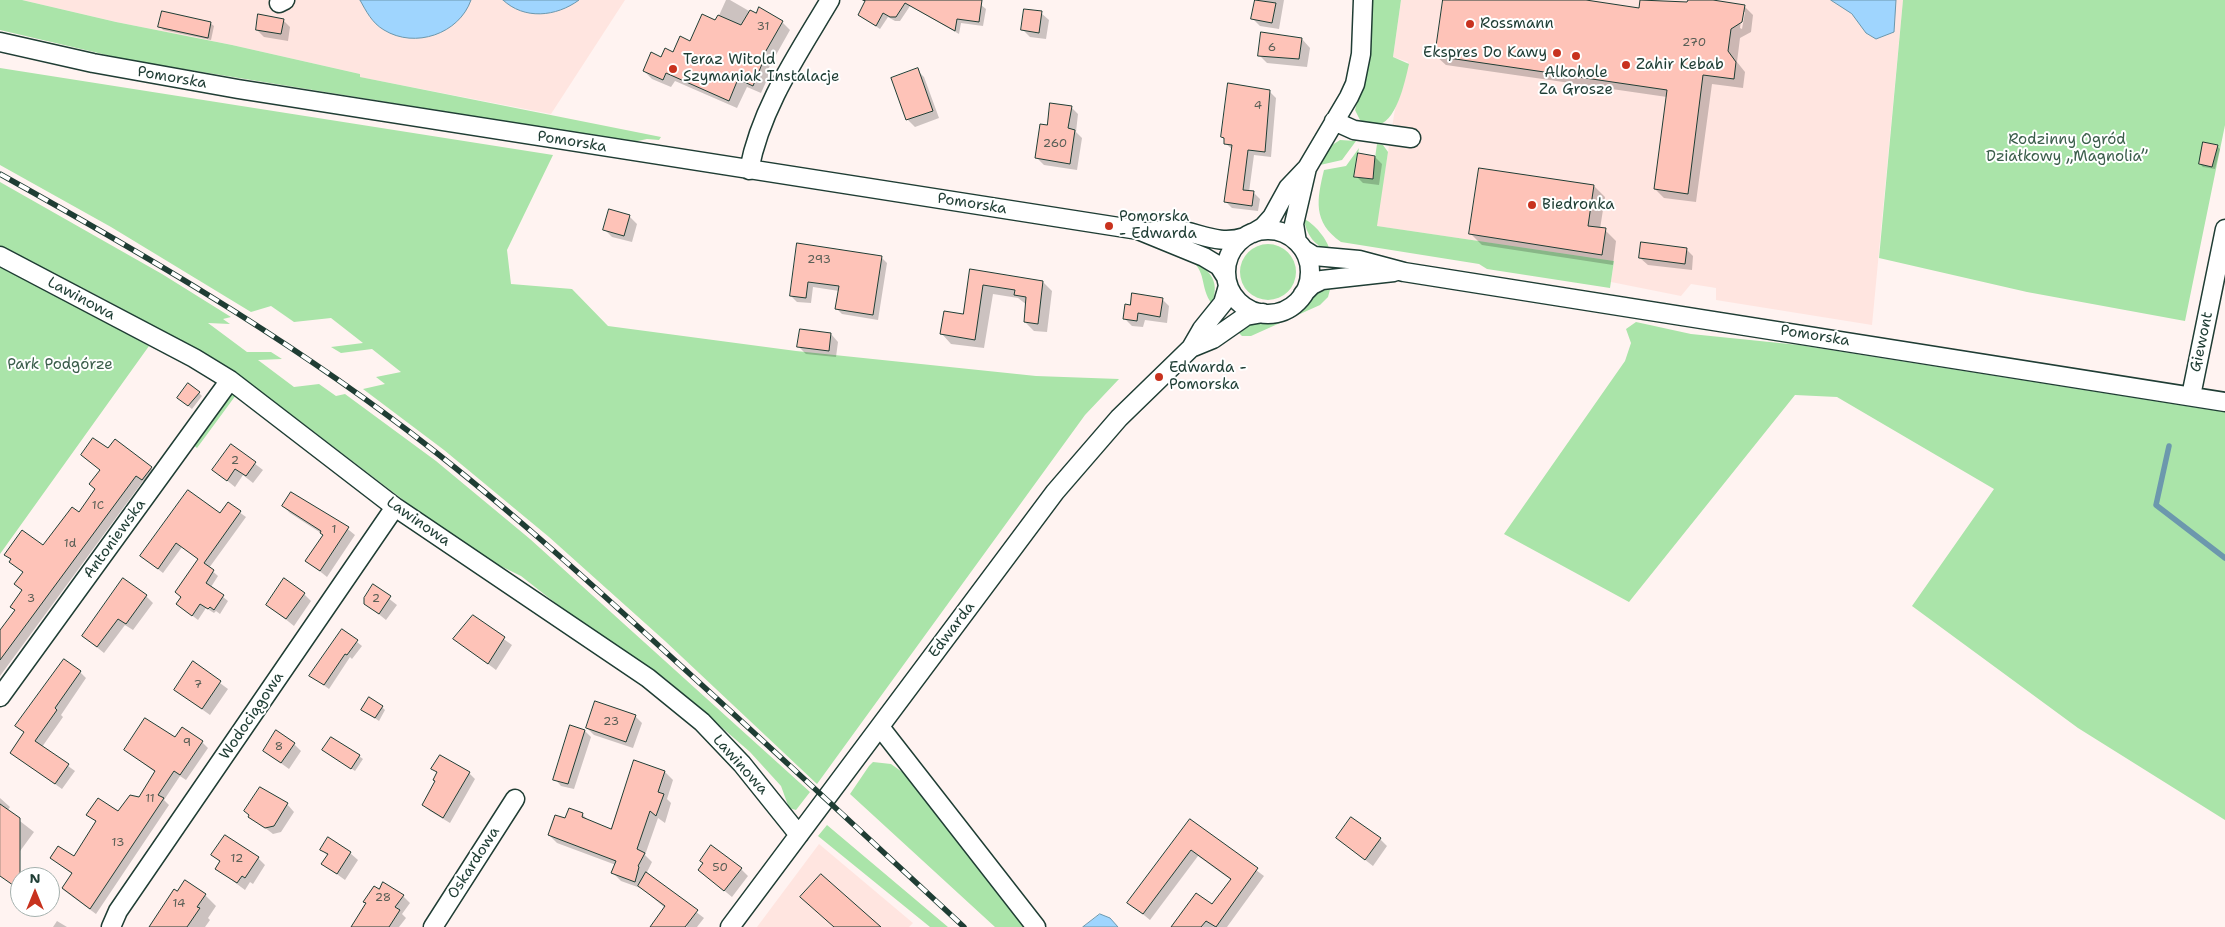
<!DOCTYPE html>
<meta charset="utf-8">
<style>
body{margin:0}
#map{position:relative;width:2225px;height:927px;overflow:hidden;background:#fff3f1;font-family:"Shantell Sans",sans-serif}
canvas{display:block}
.north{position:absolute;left:10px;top:867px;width:50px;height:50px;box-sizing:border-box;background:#fff;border:1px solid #a5b1ae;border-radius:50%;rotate:0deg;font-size:14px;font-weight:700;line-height:20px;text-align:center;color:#1f3d34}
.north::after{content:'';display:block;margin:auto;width:18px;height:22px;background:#c8321e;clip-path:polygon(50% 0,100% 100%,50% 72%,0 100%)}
</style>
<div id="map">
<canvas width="2225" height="927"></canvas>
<div class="north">N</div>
</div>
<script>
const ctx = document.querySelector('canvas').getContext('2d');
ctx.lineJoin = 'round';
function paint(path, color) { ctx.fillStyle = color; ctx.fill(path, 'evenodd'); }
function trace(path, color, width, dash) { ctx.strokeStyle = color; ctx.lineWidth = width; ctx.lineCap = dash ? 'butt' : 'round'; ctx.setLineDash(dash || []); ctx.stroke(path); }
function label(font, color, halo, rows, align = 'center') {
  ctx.font = font + ' "Shantell Sans",sans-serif'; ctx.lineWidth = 4; ctx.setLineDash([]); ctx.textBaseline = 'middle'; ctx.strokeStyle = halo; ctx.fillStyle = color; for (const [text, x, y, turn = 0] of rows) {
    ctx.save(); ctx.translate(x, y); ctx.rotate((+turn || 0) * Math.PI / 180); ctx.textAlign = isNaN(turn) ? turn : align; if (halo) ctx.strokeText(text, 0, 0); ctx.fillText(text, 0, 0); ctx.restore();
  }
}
paint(new Path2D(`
 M22 0H625L551 114 359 77 360 74 232 45 116 22Z
 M1401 0H1903L1872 325 1716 300V288L1691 284 1681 296 1611 282 1614 261 1376 226 1395 109 1403 87 1408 62 1393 57Z
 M819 844 913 923 909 927H757Z`), '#ffe5e0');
paint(new Path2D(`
 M0 0H22L116 22 232 45 360 74V77L661 137 659 140 647 139 633 142 128 60 0 30Z
 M1371 0H1401L1393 57 1409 64C1404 85 1393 143 1360 120L1355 110 1369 56Z
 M1903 0H2225V125L2185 321 2027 292 1879 258Z
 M0 68 553 155 507 250 511 284 572 289 608 326 796 351 1036 376 1119 379 1085 415 817 784 665 641 549 537 444 450 363 389 385 384 376 377 401 372 372 349 341 353 331 347 363 343 331 318 294 322 271 306 251 312 111 227 0 165Z
 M1340 140 1356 141 1342 160 1320 165 1329 147Z
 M1377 144 1383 145 1388 152 1377 226 1614 261 1610 288 1487 269 1479 264 1341 242C1312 222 1317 199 1324 170L1346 166 1359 148 1354 177 1372 179Z
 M0 182 162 274 231 317 223 319 230 324 208 323 247 352H271L282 359 258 360 294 387 319 384 336 396 345 394 436 461 530 539 810 792 796 810 789 808 781 786 750 752 666 679 563 609 521 576 474 553 461 544 242 377 217 360 87 290 0 248Z
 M1304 219C1314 223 1328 240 1330 251 1315 246 1306 235 1304 219Z
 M1240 272a28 28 0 1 1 56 0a28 28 0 1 1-56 0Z
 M1188 258C1208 269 1221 278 1212 304 1199 287 1208 271 1188 258Z
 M0 262 149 346 0 554Z
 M1331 286 1328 297 1320 305 1251 336H1242L1236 330 1248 323 1275 321 1286 318 1296 313 1318 291Z
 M1636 322 1691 334 1799 345 2225 412V820L2078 728 1912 606 1994 489 1837 397 1795 395 1629 602 1504 534 1625 361 1631 343 1626 329Z
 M232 395H236L197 448 192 444 228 397Z
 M873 762 891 764 909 777 1025 927H995L850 794 869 766Z
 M827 825 948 927H930L818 836Z`), '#aae4a9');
const water = new Path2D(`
 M360 0H471C459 34 415 49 384 30 372 23 366 11 360 0Z
 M503 0H579C556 17 524 20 503 0Z
 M1831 0H1896L1894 32 1876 39 1866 33 1852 14Z
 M1100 914 1110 918 1118 927H1083Z`);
paint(water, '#9fd5fe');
trace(water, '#6c98ad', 1);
paint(new Path2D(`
 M726 0H730L756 15 782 22 790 30 767 71 770 73 761 93 747 87 737 108 675 81 671 87 652 79 644 71 662 58 690 43 716 22Z
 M866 0H943L981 5 986 9 983 26 961 23 959 34 910 6 900 21H895L888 17 880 29 859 15Z
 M1256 0H1284L1279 29 1260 26 1253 19Z
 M1444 0H1578L1640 9 1641 0 1688 3 1689 0H1705L1744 6 1753 15 1751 32 1740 38 1737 62 1745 72 1743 88 1712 84 1696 202 1664 198 1655 189 1667 97 1446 65 1436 56ZM1742 12H1745L1742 29 1740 28Z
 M1041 13 1049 20 1046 39 1030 37 1022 29Z
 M283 20 290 27 288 41 264 37 257 30Z
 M210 23 214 26 211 40 163 30 160 26Z
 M1302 39 1310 48 1307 67 1267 63 1259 55Z
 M917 70 924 77 939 118 915 127 908 120 892 79Z
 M1270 92 1276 98 1271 157 1254 155 1249 192H1253L1260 199 1258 211 1232 208 1226 202 1233 150 1225 143V140L1222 137Z
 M1071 107 1078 114 1076 132 1082 138 1077 170 1044 165 1037 158 1048 126Z
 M2217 146 2220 149 2215 169 2203 167 2200 164Z
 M1375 157 1382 164 1379 185 1363 183 1356 176Z
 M1594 186 1605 197 1600 229 1605 230 1616 241 1613 265 1482 245 1471 234Z
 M610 211 630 217 637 224 632 242 612 237 604 229Z
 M799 245 882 258 887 263 878 320 842 314 837 309 839 291 813 287 811 303 797 302 791 296Z
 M1686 249 1693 256 1692 270 1648 265 1640 258Z
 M971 271 1043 282 1052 291 1047 332 1034 331 1025 322 1027 305 1018 298 993 294 984 348 951 344 942 334 964 315Z
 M1162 299 1169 306 1167 323 1145 320 1143 327 1132 326 1125 319 1131 306Z
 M831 334 838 342 836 357 806 354 799 347Z
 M199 393 202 396 192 409 182 401Z
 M232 446 263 470 253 483 243 475 235 487 214 470Z
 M108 450 151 468 157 474 149 486 143 481 0 676V632L16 611 23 591 16 584 24 573 10 561 11 560 6 555 43 547 79 513 96 490 101 471 82 455Z
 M228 504 246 517 209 568 218 576 211 587 228 601 220 614 216 611 214 613 206 608 198 620 177 604 199 560 182 547 163 573 141 556 220 515Z
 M283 506 331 519 333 517 355 535 327 577 307 561 324 535 290 513Z
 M373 586 397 605 386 620 365 603Z
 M304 594 311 601 294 626 268 605Z
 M146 596 153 603 133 630 125 625 104 653 83 636Z
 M473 617 512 645 496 670 455 639Z
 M343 631 362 646 352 659 350 657 329 689 311 676Z
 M193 663 228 689 210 715 175 690Z
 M80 672 86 678 61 715 63 717 42 747 75 771 62 789 11 753 25 733 17 726Z
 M382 707 385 710 379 721 363 710Z
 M635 716 642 723 633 748 594 735 587 728Z
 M585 731 591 737 574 789 561 786 555 779Z
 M175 739 202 742 208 748 186 780 180 776 164 800 169 805 96 914 62 889 72 874 51 858H74L97 822 88 814 118 813 139 798 155 772 125 750Z
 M294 744 301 751 289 769 264 751Z
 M324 750 359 756 363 759 355 771Z
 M433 769 469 773 475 779 450 823 430 811 424 805 436 782 438 774Z
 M665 772 673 780 667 799 671 803 665 823 658 818 645 855 652 862 646 874 704 918 697 927H687L643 889 621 881 613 873 616 865 557 843 549 835 566 820 582 814 589 821 612 830Z
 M261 789 287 804 294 812 281 832 273 834 250 816Z
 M0 798 10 807 7 811 34 832 15 858 0 848Z
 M1190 821 1264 876 1227 927H1173L1212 906 1231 880 1198 856 1150 920 1129 903Z
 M1337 838 1380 839 1387 846 1373 866Z
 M322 850 350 853 358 860 345 880 323 864 328 856Z
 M213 855 258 858 265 865 253 884 250 882 245 890 217 869 221 863Z
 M704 863 741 869 748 876 732 897 699 870Z
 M380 890 403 896 410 903 402 914 406 918 399 927H352Z
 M178 892 205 895 216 906 208 918 210 920 205 927H156Z
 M57 921 67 927H53Z`), '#0003');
trace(new Path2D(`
 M2169 446 2156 505 2225 558`), '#6c98ad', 5.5);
const building = new Path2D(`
 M863 0H982L979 22 957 19 955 31 905 3 896 17H890L883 13 876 26 858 15 865 1Z
 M1255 0 1276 3 1272 23 1251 19Z
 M1443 0H1586L1639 8 1640 0 1687 2 1688 0H1713L1745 5 1742 22 1731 29 1728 51 1736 62 1734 79 1703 75 1688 194 1654 189 1667 90 1435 56Z
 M759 7 783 21 759 63 762 64 753 86 738 79 729 101 666 73 663 80 643 71 651 52 661 57 665 48 673 52 680 36 690 41 702 14 715 20 718 15 741 25 750 10 756 13Z
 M1024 9 1042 11 1039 33 1021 30Z
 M162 11 211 22 208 38 158 27Z
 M258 14 284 19 281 34 256 30Z
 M1261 32 1302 38 1299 59 1258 56Z
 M918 68 933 111 906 120 891 78Z
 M1228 83 1270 90 1265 152 1248 150 1243 190 1254 191 1252 206 1224 202 1232 145 1224 144V138L1221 137Z
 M1050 103 1072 106 1068 128 1075 130 1070 164 1035 158 1040 124 1047 125Z
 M2203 142 2218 145 2212 167 2199 164Z
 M1358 153 1375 156 1373 179 1354 177Z
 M1479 168 1594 185 1588 226 1606 228 1602 255 1469 234Z
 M609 209 630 215 624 236 603 230Z
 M1641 242 1687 248 1685 264 1639 258Z
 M797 243 882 256 873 315 835 309 839 286 808 282 806 298 790 296Z
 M970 269 1043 281 1038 324 1024 322 1026 297 1014 295 1015 290 983 285 975 340 940 334 944 311 963 314Z
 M1132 293 1163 298 1160 317 1138 313 1137 321 1123 319 1125 304 1130 305Z
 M800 329 831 333 829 351 797 347Z
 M188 383 200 392 188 406 177 398Z
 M93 438 108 448 115 439 152 467 142 480 136 476 0 660V630L15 610 10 607 22 590 14 584 23 572 9 562 11 559 4 555 22 530 43 545 72 507 79 512 95 489 89 484 100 470 81 455Z
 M231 444 256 462 246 476 235 469 227 481 212 470Z
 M188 490 220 513 228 502 241 511 204 563 214 570 206 583 224 595 214 610 210 607 208 609 200 604 192 616 176 604 181 597 175 592 198 559 176 543 158 569 140 556Z
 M291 492 349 527 320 571 305 561 323 535 320 533 321 531 282 506Z
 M123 578 147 595 126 624 118 619 97 647 82 636Z
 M284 578 305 593 286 619 266 605Z
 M373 584 391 596 379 614 364 604V598Z
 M473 615 505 637 488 664 453 639Z
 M342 629 358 640 347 655 345 654 324 685 309 676Z
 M64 659 81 671 55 708 57 710 35 741 69 764 55 784 10 753 24 732 15 726Z
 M193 661 221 681 202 709 174 690Z
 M369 697 383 706 375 718 361 710Z
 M595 701 636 715 626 742 586 728Z
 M145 718 175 737 182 727 203 741 180 775 174 771 158 795 164 798 90 909 62 888 72 873 50 858 58 846 74 856 96 821 86 815 98 798 118 811 130 795 139 797 155 771 124 750Z
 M570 725 585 730 568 784 553 780Z
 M276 730 295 743 281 763 263 751Z
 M331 737 360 755 351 769 322 750Z
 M440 755 470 772 443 818 422 805 435 781 433 780 437 772 431 769Z
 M634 760 665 771 658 792 664 794 656 816 650 811 637 849 645 853 638 866 639 867 635 882 611 873 616 861 548 835 555 815 565 818 569 808 583 813 582 817 611 829Z
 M260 787 288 803 274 826 265 828 248 817 249 815 244 811Z
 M0 804 20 818V890L0 876Z
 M1351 817 1381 838 1365 860 1336 838Z
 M1190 819 1258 868 1216 927 1206 921 1201 927H1171L1196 893 1212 904 1231 879 1191 850 1143 914 1127 903Z
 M225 835 259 857 245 878 242 876 237 883 215 869 220 861 211 855Z
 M328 837 351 852 337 874 321 864 328 854 320 850Z
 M711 845 742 868 724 891 698 870 703 863 700 861Z
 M646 872 698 910 685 927H650L665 906 638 886Z
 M821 874 881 927H834L800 897Z
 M185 880 206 894 197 907 200 908 187 927H149L174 889 177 891Z
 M383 882 404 895 395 907 400 910 389 927H351L366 903 363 902 374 886 379 889Z`);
paint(building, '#fec3b8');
trace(building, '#1f3d34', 1);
const minor = new Path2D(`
 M279 3 285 0
 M0 42 93 63 238 89 1138 230 1204 257 1219 266 1226 277
 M1334 121 1354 130 1411 138
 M749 170C761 107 798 54 830 0
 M1226 272a42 42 0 1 1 84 0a42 42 0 1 1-84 0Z
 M1145 232C1154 232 1164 229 1172 229 1200 232 1217 246 1245 237
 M1253 233 1263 227 1272 217 1288 188 1307 168 1349 97 1355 84 1361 54 1363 0
 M1297 242 1294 224 1307 168
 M1303 249 1314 256 1359 260 1404 272 2225 402
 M0 256 194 358 230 380 395 507 648 678 702 722 742 764 799 835
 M1303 294 1312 285 1322 280 1394 272
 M1191 348 1213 339 1246 316 1263 313
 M2191 396 2225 229
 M0 697 230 380
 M880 727 1036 927
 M111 927 118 911 395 507
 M433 927 515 799
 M730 927 1055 492 1119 418 1191 348 1202 329 1223 303 1228 286`);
trace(minor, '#1f3d34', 21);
trace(minor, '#fff', 18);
const rail = new Path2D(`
 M0 174C140 252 279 333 407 430 499 500 584 577 669 655 768 745 866 836 964 927`);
trace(rail, '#1f3d34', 5.5);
trace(rail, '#fff', 4, [11]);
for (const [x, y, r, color] of [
 [1470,24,5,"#c8321e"],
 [1557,53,5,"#c8321e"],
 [1576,56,5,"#c8321e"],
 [1626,65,5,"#c8321e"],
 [673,69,5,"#c8321e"],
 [1532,205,5,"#c8321e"],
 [1109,226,5,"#c8321e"],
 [1159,377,5,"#c8321e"]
]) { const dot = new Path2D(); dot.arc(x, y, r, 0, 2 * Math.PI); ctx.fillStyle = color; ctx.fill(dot); trace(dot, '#fff', 2); }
label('12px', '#575e55', null, [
 ["31",763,27],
 ["270",1694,43],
 ["6",1272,48],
 ["4",1258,106],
 ["260",1055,144],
 ["293",819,260],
 ["2",235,461],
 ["1C",98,506],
 ["1",334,530],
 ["1d",70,544],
 ["3",31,599],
 ["2",376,599],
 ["7",198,685],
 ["23",611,722],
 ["9",187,743],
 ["8",279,747],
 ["11",150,799],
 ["13",118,843],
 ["12",237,859],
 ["50",720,868],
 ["28",383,898],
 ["14",179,904]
]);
label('15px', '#1f3d34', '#fff', [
 ["Rossmann",1480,24],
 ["Ekspres Do Kawy",1547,53,"right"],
 ["Teraz Witold",683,60],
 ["Szymaniak Instalacje",683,77],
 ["Zahir Kebab",1636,65],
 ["Alkohole",1576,73,"center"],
 ["Za Grosze",1576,90,"center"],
 ["Biedronka",1542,205],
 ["Pomorska",1119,217],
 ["- Edwarda",1119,234],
 ["Edwarda -",1169,368],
 ["Pomorska",1169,385]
], 'left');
label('15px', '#1f3d34', '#fff', [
 ["Pomorska",172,78,10],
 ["Pomorska",572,142,9],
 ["Pomorska",972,204,9],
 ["Lawinowa",81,299,28],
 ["Pomorska",1815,336,9],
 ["Giewont",2202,342,-78],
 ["Lawinowa",418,522,35],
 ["Antoniewska",115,539,-54],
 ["Edwarda",952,630,-53],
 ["Wodociągowa",252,716,-56],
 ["Lawinowa",740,765,48],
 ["Oskardowa",474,863,-57]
]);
label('15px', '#3b5e4b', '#fff', [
 ["Rodzinny Ogród",2067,140],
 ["Działkowy „Magnolia”",2067,157],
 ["Park Podgórze",60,365]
]);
</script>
